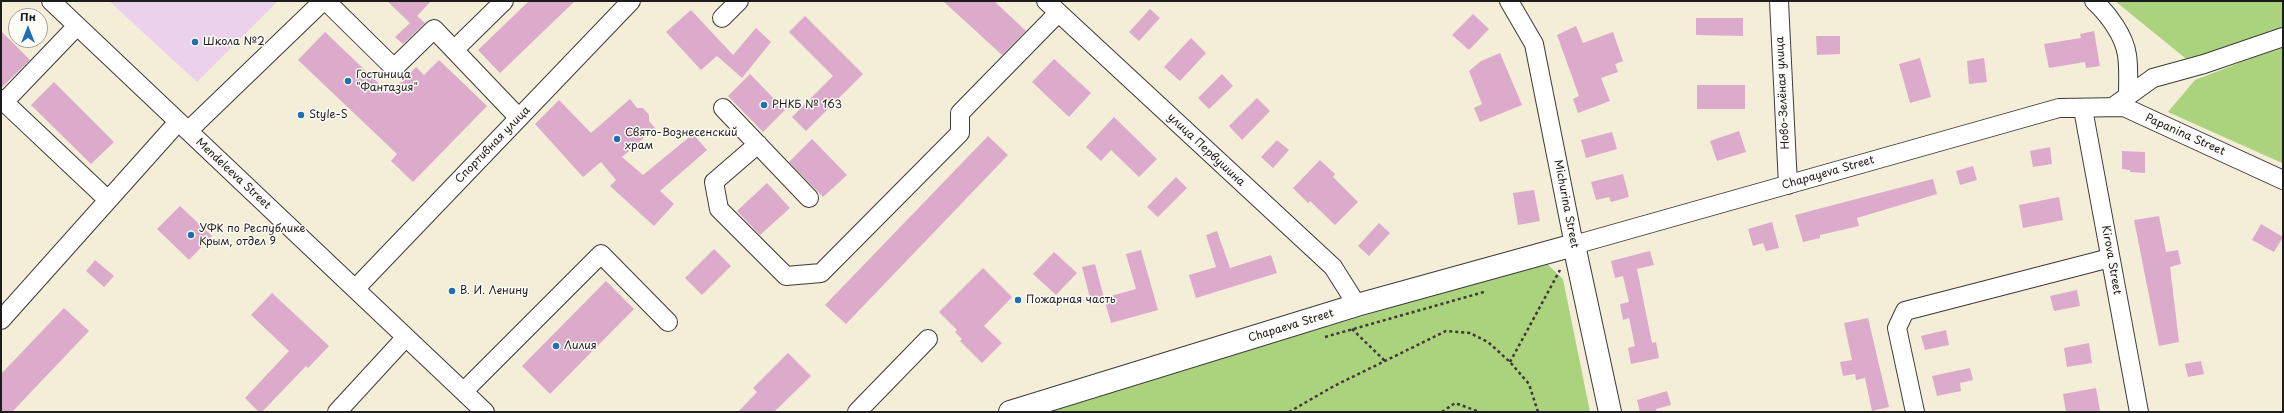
<!DOCTYPE html>
<meta charset="utf-8">
<style>
body{margin:0}
#map{position:relative;width:2284px;height:413px;overflow:hidden;background:#f4edd8;font-family:"Playpen Sans",sans-serif}
canvas{display:block}
.frame{position:absolute;inset:0;border:2px solid #1c1c1c;pointer-events:none}
.north{position:absolute;left:8px;top:8px;width:40px;height:40px;box-sizing:border-box;background:#fdfcf7;border:1px solid #a3a29f;border-radius:50%;rotate:0deg;font-size:11px;font-weight:700;line-height:16px;text-align:center;color:#1c1c1c}
.north::after{content:'';display:block;margin:auto;width:14px;height:18px;background:#1f6fb2;clip-path:polygon(50% 0,100% 100%,50% 72%,0 100%)}
</style>
<div id="map">
<canvas width="2284" height="413"></canvas>
<div class="frame"></div>
<div class="north">Пн</div>
</div>
<script>
const ctx = document.querySelector('canvas').getContext('2d');
ctx.lineJoin = 'round';
function paint(path, color) { ctx.fillStyle = color; ctx.fill(path, 'evenodd'); }
function trace(path, color, width, dash) { ctx.strokeStyle = color; ctx.lineWidth = width; ctx.lineCap = dash ? 'butt' : 'round'; ctx.setLineDash(dash || []); ctx.stroke(path); }
function label(font, color, halo, rows, align = 'center') {
  ctx.font = font + ' "Playpen Sans",sans-serif'; ctx.lineWidth = 3; ctx.setLineDash([]); ctx.textBaseline = 'middle'; ctx.strokeStyle = halo; ctx.fillStyle = color; for (const [text, x, y, turn = 0] of rows) {
    ctx.save(); ctx.translate(x, y); ctx.rotate((+turn || 0) * Math.PI / 180); ctx.textAlign = isNaN(turn) ? turn : align; if (halo) ctx.strokeText(text, 0, 0); ctx.fillText(text, 0, 0); ctx.restore();
  }
}
paint(new Path2D(`
 M109 1H278L197 82Z`), '#ebd1eb');
paint(new Path2D(`
 M2115 1H2283V32L2190 62Z
 M2283 46 2282 163 2168 112 2195 80Z
 M1545 262 1563 279 1590 412H1040Z`), '#abd27d');
paint(new Path2D(`
 M387 1H431L417 16 425 23 403 44 395 37 410 23Z
 M529 1H575L500 73 478 50Z
 M943 1H994L1026 31 1002 55Z
 M1150 9 1160 18 1139 41 1129 32Z
 M691 10 733 55 756 28 771 42 742 78 717 56 701 70 666 32Z
 M1473 14 1489 29 1469 50 1452 35Z
 M805 16 863 74 806 131 792 117 833 76 789 32Z
 M1696 18H1743V36L1696 35Z
 M1576 26 1583 43 1613 32 1623 61 1615 64 1618 72 1601 78 1610 101 1578 113 1573 99 1579 96 1557 35Z
 M1 31 30 60 1 88Z
 M2094 31 2100 66 2086 68 2085 62 2049 68 2044 44 2081 38 2080 34Z
 M325 32 390 94 416 67 424 75 439 60 487 106 413 182 391 161 397 154 298 60Z
 M1816 36H1840V54L1817 55Z
 M1191 38 1206 53 1180 81 1164 67Z
 M1500 53 1522 105 1480 122 1474 108 1482 104 1469 71 1481 61Z
 M1920 58 1931 97 1910 103 1899 64Z
 M1984 58 1987 82 1969 84 1967 61Z
 M1054 59 1091 93 1069 117 1032 82Z
 M750 74 785 110 763 132 728 96Z
 M1222 74 1233 86 1209 109 1198 98Z
 M54 82 114 142 91 164 31 105Z
 M1697 85H1745V109H1697Z
 M1257 98 1270 111 1242 140 1229 126Z
 M630 99 637 108H643L649 115V121L655 128 622 157 643 175 693 134 707 150 660 191 674 204 654 226 610 186 616 180 601 162 583 177 535 124 559 100 591 133Z
 M1114 117 1157 159 1139 177 1111 150 1101 161 1086 147Z
 M1739 131 1746 152 1717 161 1710 141Z
 M1612 132 1617 149 1586 158 1581 140Z
 M988 136 1008 155 846 324 825 305Z
 M812 139 847 175 823 197 789 162Z
 M1277 140 1289 150 1273 168 1261 157Z
 M2050 147 2052 164 2033 167 2030 151Z
 M2122 151 2145 152V173L2130 172V170L2122 169Z
 M1320 160 1335 174 1333 177 1358 202 1335 225 1310 201 1308 203 1293 188Z
 M1973 166 1977 180 1960 185 1956 171Z
 M1623 174 1629 197 1611 202 1609 197 1596 200 1591 182Z
 M1176 177 1187 188 1158 217 1147 207Z
 M1933 179 1937 194 1857 218 1859 226 1820 235V238L1803 242 1795 215Z
 M767 183 790 208 760 235 737 211Z
 M1534 190 1540 221 1518 225 1513 193Z
 M2059 197 2063 220 2023 228 2019 205Z
 M180 206 212 236 189 260 157 229Z
 M2159 216 2166 252 2178 250 2181 264 2170 267 2179 342 2159 346 2134 220Z
 M1772 222 1779 248 1766 251 1763 243 1753 246 1748 229Z
 M1379 223 1390 233 1369 256 1358 246Z
 M2261 224 2283 237 2274 252 2252 240Z
 M1217 231 1230 268 1271 255 1277 273 1196 298 1189 275 1216 267 1206 235Z
 M714 249 731 266 702 295 685 278Z
 M1141 250 1158 310 1111 323 1104 298 1136 289 1126 254Z
 M1650 251 1654 265 1637 269 1652 343 1656 342 1659 358 1631 364 1628 348 1635 346 1629 318 1623 320 1620 304 1629 302 1623 276 1615 278 1611 261Z
 M1054 252 1077 273 1056 295 1033 274Z
 M95 260 114 276 104 287 86 271Z
 M1095 264 1104 298 1091 302 1082 267Z
 M983 268 1012 297 984 326 1002 343 982 363 960 341 962 339 955 332 957 330 939 312Z
 M606 281 634 309 550 394 522 366Z
 M2077 290 2080 306 2054 311 2050 296Z
 M272 293 329 346 308 368 306 366 262 412H259L245 398 289 351 251 315Z
 M64 308 89 331 12 412H1V374Z
 M1868 318 1889 407 1872 411 1865 378 1856 380 1855 374 1843 376 1840 362 1852 360 1844 323Z
 M1946 330 1949 345 1925 350 1921 336Z
 M2089 343 2092 363 2067 367 2064 348Z
 M788 353 811 376 774 412H738L757 392 753 388Z
 M2201 361 2204 374 2188 377 2185 364Z
 M1970 368 1973 380 1960 383 1961 391 1937 396 1932 376Z
 M2096 388 2100 411 2066 412 2063 394Z
 M1667 391 1671 405 1656 409 1657 412H1640L1637 400Z`), '#dcabcc');
const minor = new Path2D(`
 M51 1 485 412
 M326 1 394 68 434 29 519 118
 M1046 1 1333 267 1357 305
 M1509 1 1534 44 1574 245 2059 108 2124 107 2283 180
 M1779 1 1788 185
 M2094 1C2108 14 2124 35 2127 55 2129 68 2128 82 2128 96
 M722 18 739 1
 M454 50 504 1
 M1 99 108 200
 M4 102 77 26
 M2114 106 2153 78 2204 64 2283 37
 M723 108 809 198
 M2083 109 2139 412
 M188 131 323 1
 M758 144 714 182 719 209 786 276 821 273 960 133V113L1058 13
 M355 289 631 1
 M1 320 178 122
 M464 391 601 254 668 322
 M337 412 406 337
 M857 412 928 339
 M1915 412 1897 328 1905 311 2110 258`);
const major = new Path2D(`
 M1010 412 1357 305 1574 245 1610 412`);
trace(minor, '#3c3b38', 20);
trace(major, '#3c3b38', 24);
trace(new Path2D(`
 M1352 329 1386 362
 M1325 337 1484 292
 M1510 362 1560 270
 M1289 412 1334 386 1446 331 1470 333 1488 342 1510 362 1529 384 1538 412
 M1442 412 1455 403 1480 412`), '#3c3b38', 2.5, [3, 3]);
trace(minor, '#fff', 18);
trace(major, '#fff', 22);
for (const [x, y, r, color] of [
 [195,42,4,"#1f6fb2"],
 [348,81,4,"#1f6fb2"],
 [764,105,4,"#1f6fb2"],
 [301,115,4,"#1f6fb2"],
 [617,139,4,"#1f6fb2"],
 [191,235,4,"#1f6fb2"],
 [452,291,4,"#1f6fb2"],
 [1018,300,4,"#1f6fb2"],
 [556,346,4,"#1f6fb2"]
]) { const dot = new Path2D(); dot.arc(x, y, r, 0, 2 * Math.PI); ctx.fillStyle = color; ctx.fill(dot); trace(dot, '#fdfcf7', 1.5); }
label('11px', '#1c1c1c', '#fdfcf7', [
 ["Школа №2",203,42],
 ["Гостиница",356,75],
 ["\"Фантазия\"",356,88],
 ["РНКБ № 163",772,105],
 ["Style-S",309,115],
 ["Свято-Вознесенский",625,133],
 ["храм",625,146],
 ["УФК по Республике",199,229],
 ["Крым, отдел 9",199,242],
 ["В. И. Ленину",460,291],
 ["Пожарная часть",1026,300],
 ["Лилия",564,346]
], 'left');
label('11px', '#1c1c1c', '#fdfcf7', [
 ["Ново-Зелёная улица",1783,93,-93],
 ["Papanina Street",2185,135,24],
 ["Спортивная улица",493,145,-46],
 ["улица Первушина",1206,150,43],
 ["Chapayeva Street",1828,173,-16],
 ["Mendeleeva Street",233,174,43],
 ["Michurina Street",1566,204,79],
 ["Kirova Street",2111,260,80],
 ["Chapaeva Street",1291,326,-17]
]);
</script>
